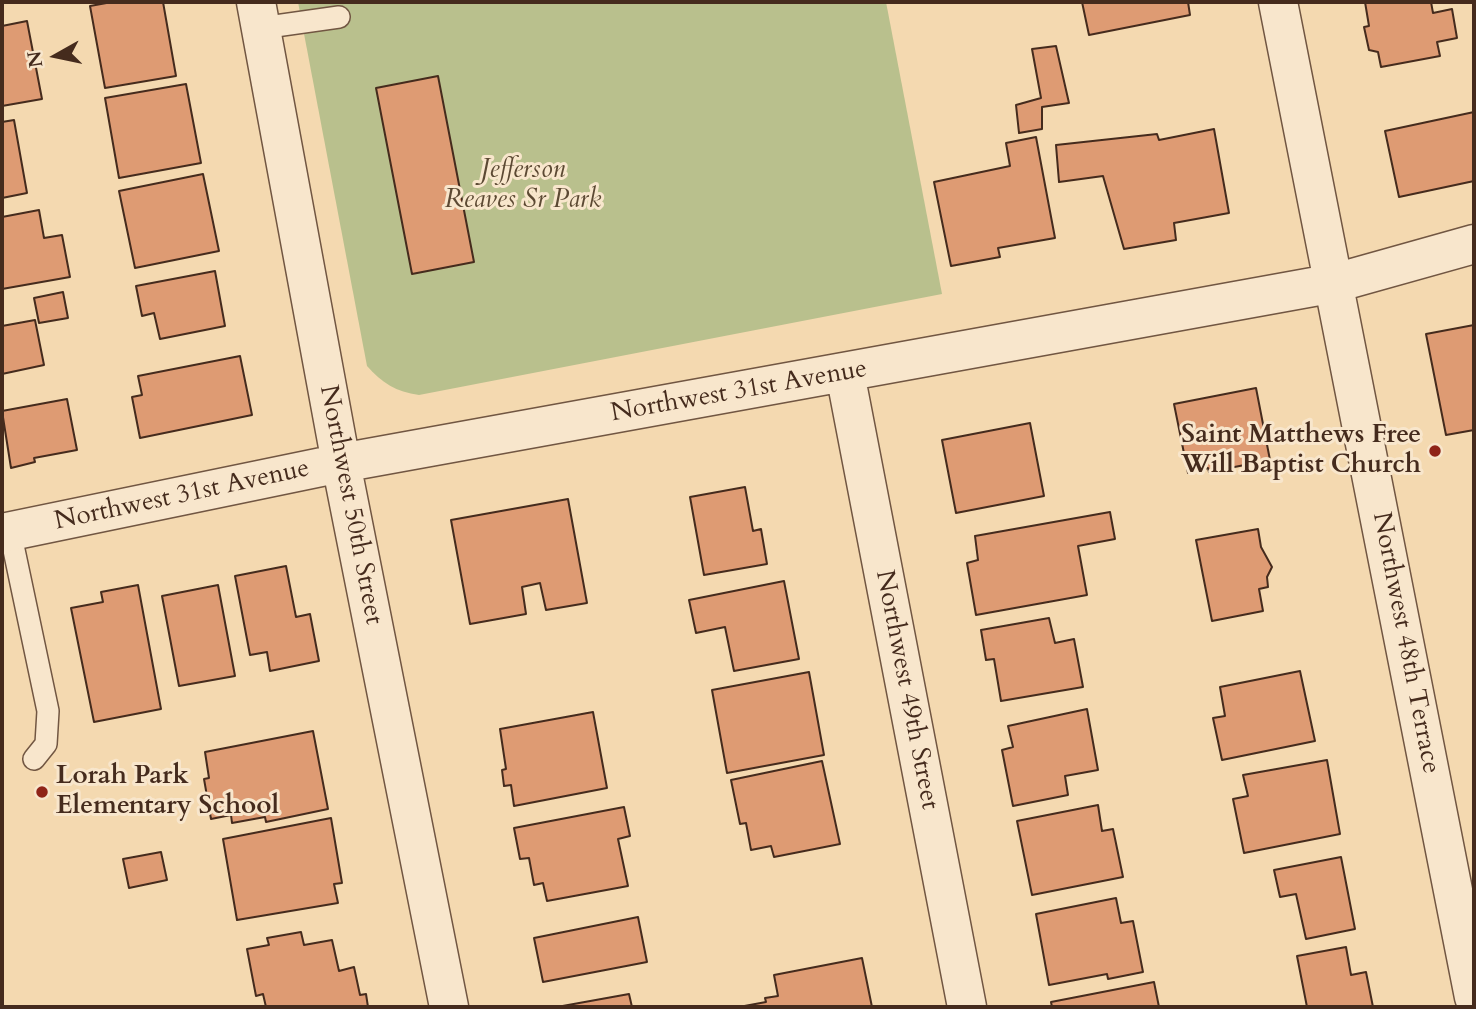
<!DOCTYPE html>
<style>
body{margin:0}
#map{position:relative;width:1476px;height:1009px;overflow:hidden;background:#f4d9b0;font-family:Cardo,serif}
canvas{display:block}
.frame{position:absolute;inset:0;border:4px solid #452b1d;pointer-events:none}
.north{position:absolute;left:21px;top:21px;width:70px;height:70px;-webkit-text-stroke:5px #f8e6cc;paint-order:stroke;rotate:261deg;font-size:19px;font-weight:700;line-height:28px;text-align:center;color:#452b1d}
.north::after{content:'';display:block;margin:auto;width:24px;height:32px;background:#452b1d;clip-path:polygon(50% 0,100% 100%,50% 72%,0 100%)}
</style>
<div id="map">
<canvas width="1476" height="1009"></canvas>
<div class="frame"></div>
<div class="north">N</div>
</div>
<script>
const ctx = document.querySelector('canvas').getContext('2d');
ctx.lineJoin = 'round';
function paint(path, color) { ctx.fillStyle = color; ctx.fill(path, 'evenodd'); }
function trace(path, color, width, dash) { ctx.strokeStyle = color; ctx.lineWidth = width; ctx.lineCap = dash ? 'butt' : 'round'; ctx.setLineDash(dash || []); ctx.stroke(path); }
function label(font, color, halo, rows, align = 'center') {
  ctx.font = font + ' Cardo,serif'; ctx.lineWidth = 6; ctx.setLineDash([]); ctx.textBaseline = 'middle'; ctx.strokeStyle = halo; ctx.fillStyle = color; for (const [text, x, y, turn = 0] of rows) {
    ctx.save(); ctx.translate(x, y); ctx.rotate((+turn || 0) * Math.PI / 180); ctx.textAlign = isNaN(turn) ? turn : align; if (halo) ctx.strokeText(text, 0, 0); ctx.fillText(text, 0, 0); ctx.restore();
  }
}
paint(new Path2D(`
 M298 2H886L942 294 419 395C396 392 382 383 367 366Z`), '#b9c08d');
const building = new Path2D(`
 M112 2H163L176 76 105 88 90 6Z
 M1082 2H1188L1190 15 1089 35Z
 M1365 2H1431L1433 13 1452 9 1457 38 1437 42 1440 56 1381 67 1378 52 1369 50 1364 27 1369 26Z
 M27 21 42 99 2 106V26Z
 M1056 46 1069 103 1042 107V129L1019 133 1016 105 1041 98 1032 49Z
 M438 76 474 262 412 274 376 88Z
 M186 84 201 163 119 178 105 98Z
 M1474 112V181L1399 197 1385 131Z
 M14 120 27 193 2 198V122Z
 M1214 129 1229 213 1174 223 1176 240 1124 249 1103 176 1059 182 1056 145 1157 134 1159 140Z
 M1036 137 1055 238 998 248 1000 257 951 266 934 182 1010 166 1006 143Z
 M203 174 219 251 135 268 119 191Z
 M39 210 44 238 62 235 70 277 2 289V217Z
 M215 271 225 326 160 339 154 313 142 316 136 286Z
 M63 292 68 318 39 323 34 298Z
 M35 320 44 365 2 374V326Z
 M1474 325V430L1446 435 1426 334Z
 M240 356 252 415 140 438 132 397 142 395 138 376Z
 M1256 388 1270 460 1209 472 1208 468 1188 473 1174 404Z
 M67 399 77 450 34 458 35 462 11 468 2 411Z
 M1030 423 1044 496 956 513 942 440Z
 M745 487 753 531 761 529 767 564 704 575 690 497Z
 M568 499 587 603 546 610 540 583 522 587 526 614 470 624 451 520Z
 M1110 512 1115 539 1078 546 1087 595 976 615 967 563 978 560 975 536Z
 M1258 529 1261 547 1272 567 1267 577 1268 587 1259 589 1263 611 1212 621 1196 540Z
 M286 566 296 617 310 614 319 661 270 671 267 652 250 655 235 576Z
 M784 581 799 659 734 671 725 627 696 633 689 600Z
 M138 585 161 709 94 722 71 608 103 602 101 592Z
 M218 585 235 676 179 686 162 596Z
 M1049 618 1055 643 1074 639 1083 687 1001 701 994 659 986 660 981 630Z
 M1300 671 1315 741 1222 760 1213 718 1225 716 1220 687Z
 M809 672 824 755 727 773 712 690Z
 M1087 709 1098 770 1065 776 1068 795 1013 806 1002 750 1013 747 1008 726Z
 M593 712 607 788 514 806 511 785 504 786 502 770 506 769 500 729Z
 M313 731 328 809 266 822 265 817 232 823 231 815 211 819 204 779 209 778 205 752Z
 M1327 760 1340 834 1244 853 1233 799 1248 796 1243 775Z
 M822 761 840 844 774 857 771 846 751 850 746 823 740 824 731 780Z
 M1098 805 1102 831 1113 829 1123 877 1032 895 1017 821Z
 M624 807 630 836 618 839 628 886 547 901 543 883 534 885 529 858 520 859 514 828Z
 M331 818 342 883 334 884 338 903 237 920 223 839Z
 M161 852 167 880 129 888 123 859Z
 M1341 857 1355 929 1306 939 1296 894 1280 897 1274 870Z
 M1116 898 1121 923 1133 921 1143 972 1108 979 1107 974 1049 985 1036 914Z
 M638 917 647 962 543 982 534 938Z
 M301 932 304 945 332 940 339 971 354 967 360 995 366 994 368 1007H266L263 994 256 996 247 949 269 945 267 938Z
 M1346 947 1351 975 1366 972 1373 1007H1307L1297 956Z
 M862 958 872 1007H739L766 1002 765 998 778 996 774 975Z
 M1154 982 1159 1007H1052L1051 1002Z
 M629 994 632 1007H557Z`);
paint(building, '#de9b73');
trace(building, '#452b1d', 2);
const service = new Path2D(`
 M261 28 339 17
 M10 531 48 711 46 744 34 759`);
const minor = new Path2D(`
 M256 2 341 463 449 1007
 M1278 2 1474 997
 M845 373 967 1007
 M2 533 341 463 1335 283 1474 244`);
trace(service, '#715642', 24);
trace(minor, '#715642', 41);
trace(service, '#f8e6cc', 21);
trace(minor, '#f8e6cc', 38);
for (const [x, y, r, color] of [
 [1435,451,7,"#8f2418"],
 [42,792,7,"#8f2418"]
]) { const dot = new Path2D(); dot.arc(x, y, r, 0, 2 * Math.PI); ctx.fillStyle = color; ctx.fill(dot); trace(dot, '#f8e6cc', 2.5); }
label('italic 26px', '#5c4933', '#f8e6cc', [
 ["Jefferson",523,171],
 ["Reaves Sr Park",523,201]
]);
label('26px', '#452b1d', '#f8e6cc', [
 ["Northwest 31st Avenue",739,392,-10],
 ["Northwest 31st Avenue",182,496,-12],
 ["Northwest 50th Street",350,505,79],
 ["Northwest 48th Terrace",1405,643,79],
 ["Northwest 49th Street",906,690,79]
]);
label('bold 26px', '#452b1d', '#f8e6cc', [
 ["Saint Matthews Free",1421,436],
 ["Will Baptist Church",1421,466],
 ["Lorah Park",56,777,"left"],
 ["Elementary School",56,807,"left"]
], 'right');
</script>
